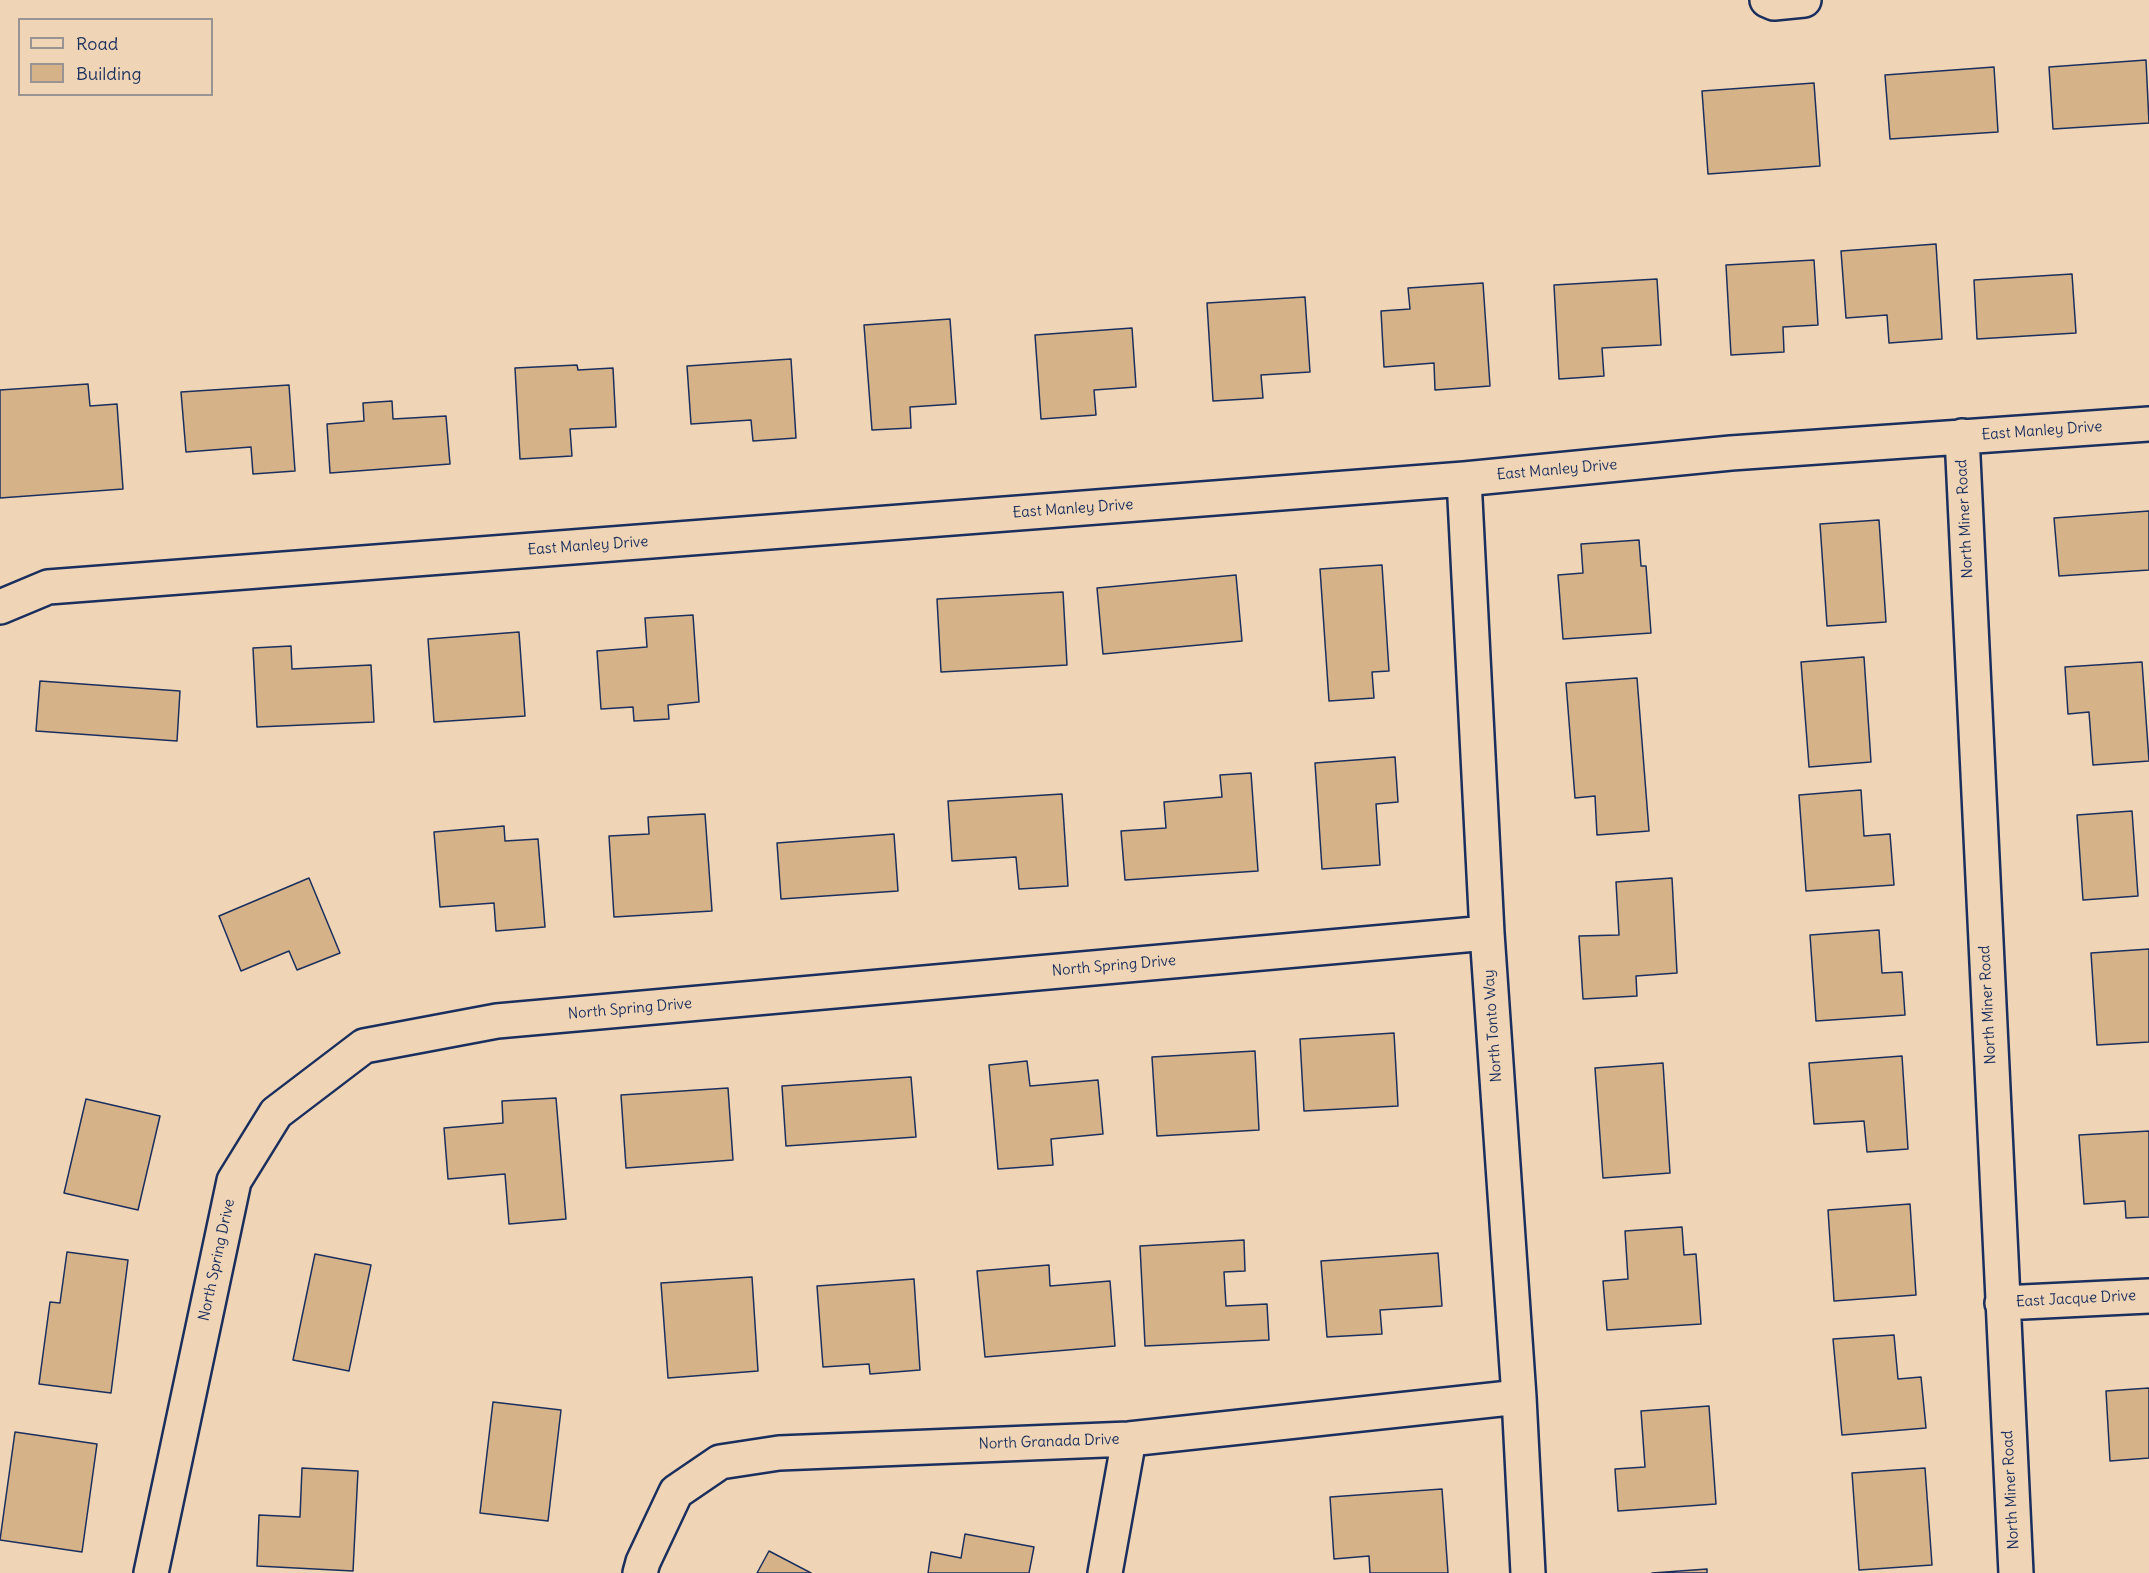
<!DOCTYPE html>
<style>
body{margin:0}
#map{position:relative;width:2149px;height:1573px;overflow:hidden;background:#efd5b6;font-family:Delius,sans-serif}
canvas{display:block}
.legend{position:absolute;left:18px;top:18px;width:195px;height:78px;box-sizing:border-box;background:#efd5b6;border:2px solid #9a9393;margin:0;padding:8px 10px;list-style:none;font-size:18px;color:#1b2f5e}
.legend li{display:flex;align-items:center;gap:12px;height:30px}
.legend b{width:30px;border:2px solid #9a9393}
</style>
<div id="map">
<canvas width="2149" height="1573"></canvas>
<ul class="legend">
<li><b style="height:8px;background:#efd5b6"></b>Road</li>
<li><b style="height:16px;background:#d6b288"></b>Building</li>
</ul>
</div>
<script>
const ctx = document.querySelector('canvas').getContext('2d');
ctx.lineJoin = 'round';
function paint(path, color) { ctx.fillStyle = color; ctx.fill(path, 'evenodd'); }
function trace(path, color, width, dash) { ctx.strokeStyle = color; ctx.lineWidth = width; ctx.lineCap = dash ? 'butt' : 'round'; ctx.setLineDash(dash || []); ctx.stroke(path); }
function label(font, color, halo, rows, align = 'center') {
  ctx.font = font + ' Delius,sans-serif'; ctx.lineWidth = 4.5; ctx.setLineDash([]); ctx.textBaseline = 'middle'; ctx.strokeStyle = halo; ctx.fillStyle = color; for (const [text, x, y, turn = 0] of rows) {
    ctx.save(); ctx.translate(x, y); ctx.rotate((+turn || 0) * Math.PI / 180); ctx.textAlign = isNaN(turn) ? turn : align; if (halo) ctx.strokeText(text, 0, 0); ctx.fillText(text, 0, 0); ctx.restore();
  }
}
const building = new Path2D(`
 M2146 60 2149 123 2053 129 2049 67Z
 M1994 67 1998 132 1890 139 1885 75Z
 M1814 83 1820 166 1708 174 1702 91Z
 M1936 244 1942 339 1889 343 1887 315 1846 318 1841 251Z
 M1814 260 1818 325 1783 327 1784 352 1731 355 1726 265Z
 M2072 274 2076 333 1977 339 1974 280Z
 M1657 279 1661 345 1602 348 1604 376 1559 379 1554 285Z
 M1483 283 1490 386 1435 390 1434 363 1384 367 1381 311 1410 309 1408 288Z
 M1305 297 1310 372 1261 375 1263 398 1213 401 1207 303Z
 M950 319 956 404 910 407 911 428 872 430 864 325Z
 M1132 328 1136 387 1094 390 1096 415 1041 419 1035 335Z
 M791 359 796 438 753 441 751 420 691 424 687 366Z
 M577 365 578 370 613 368 616 427 570 429 572 456 520 459 515 368Z
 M88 384 90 406 117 404 123 489 0 498V390Z
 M289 385 295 471 253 474 251 447 186 452 181 392Z
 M392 401 393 419 446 416 450 464 330 473 327 424 364 421 363 403Z
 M2149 511V570L2059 576 2054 518Z
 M1879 520 1886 622 1827 626 1820 524Z
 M1639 540 1641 566H1646L1651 633 1563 639 1558 575 1583 573 1581 544Z
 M1382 565 1389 671 1372 672 1374 698 1329 701 1320 569Z
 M1236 575 1242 641 1103 654 1097 588Z
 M1063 592 1067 665 941 672 937 599Z
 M693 615 699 702 668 705 669 719 634 721 633 707 601 709 597 651 647 647 645 618Z
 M519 632 525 716 434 722 428 639Z
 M291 646 292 669 371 665 374 722 257 727 253 648Z
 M1864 657 1871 762 1809 767 1801 662Z
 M2142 662 2149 761 2093 765 2089 712 2068 714 2065 667Z
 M1637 678 1649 831 1597 835 1595 796 1575 798 1566 683Z
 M40 681 180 691 177 741 36 731Z
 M1395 757 1398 802 1376 804 1380 865 1322 869 1315 763Z
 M1251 773 1258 871 1125 880 1121 831 1166 828 1164 802 1222 797 1220 775Z
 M1861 790 1864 836 1890 834 1894 885 1806 891 1799 795Z
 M1062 794 1068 886 1019 889 1016 857 952 861 948 801Z
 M2132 811 2138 896 2083 900 2077 815Z
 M705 814 712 911 614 917 609 836 649 834 648 817Z
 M504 826 505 841 538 839 545 927 496 931 494 903 440 907 434 832Z
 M894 834 898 891 781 899 777 843Z
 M309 878 340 953 297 970 289 951 241 971 219 916Z
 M1672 878 1677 973 1636 976 1637 996 1583 999 1579 936 1619 935 1616 882Z
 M1879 930 1882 973 1902 972 1905 1015 1816 1021 1810 935Z
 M2149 949V1042L2097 1045 2091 953Z
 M1394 1033 1398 1106 1304 1111 1300 1039Z
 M1255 1051 1259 1130 1157 1136 1152 1057Z
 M1902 1056 1908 1149 1867 1152 1864 1121 1814 1124 1809 1063Z
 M1027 1061 1030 1086 1098 1080 1103 1134 1051 1139 1053 1165 998 1169 989 1065Z
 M1663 1063 1670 1173 1603 1178 1595 1068Z
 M911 1077 916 1137 786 1146 782 1086Z
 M728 1088 733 1160 626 1168 621 1095Z
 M556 1098 566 1219 509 1224 505 1174 448 1179 444 1128 503 1123 502 1101Z
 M86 1099 160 1116 138 1210 64 1193Z
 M2149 1131V1217L2126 1218 2125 1201 2084 1204 2079 1135Z
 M1910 1204 1916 1295 1834 1301 1828 1210Z
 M1682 1227 1684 1255 1696 1254 1701 1324 1607 1330 1603 1281 1628 1279 1625 1231Z
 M1244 1240 1245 1271 1224 1272 1226 1306 1267 1304 1269 1340 1145 1346 1140 1246Z
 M67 1252 128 1260 111 1393 39 1384 50 1302 60 1303Z
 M1438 1253 1442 1306 1380 1310 1382 1334 1327 1337 1321 1261Z
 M315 1254 371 1265 349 1371 293 1360Z
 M1049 1265 1050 1286 1110 1281 1115 1346 985 1357 977 1271Z
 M752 1277 758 1371 668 1378 661 1283Z
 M914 1279 920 1370 870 1374 869 1364 823 1367 817 1286Z
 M1894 1335 1898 1379 1921 1377 1926 1428 1842 1435 1833 1339Z
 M2149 1388V1458L2110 1461 2106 1391Z
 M493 1402 561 1410 548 1521 480 1513Z
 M1709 1406 1716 1504 1618 1511 1615 1469 1645 1467 1641 1411Z
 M15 1432 97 1444 82 1552 0 1540Z
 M302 1468 358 1471 353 1571 257 1566 259 1515 300 1517Z
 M1925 1468 1932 1565 1859 1570 1852 1473Z
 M1442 1489 1448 1573H1370L1369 1556 1334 1559 1330 1497Z
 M965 1534 1034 1547 1029 1573H928L931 1552 961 1558Z
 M769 1551 811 1573H757Z
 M1707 1569V1573H1652Z`);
paint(building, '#d6b288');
trace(building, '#1b2f5e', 1.5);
const minor = new Path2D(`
 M1767 0 1774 3 1804 0
 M1962 436 2016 1573
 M1464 479 1487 933 1519 1397 1528 1573
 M0 607 48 587 1464 479 1731 453 2149 424
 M2002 1303 2149 1296
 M151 1573 234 1181 276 1113 364 1046 497 1021 1487 933
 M640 1573 643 1562 676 1492 720 1462 779 1453 1129 1439 1519 1397
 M1105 1573 1129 1439`);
trace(minor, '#1b2f5e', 38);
trace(minor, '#efd5b6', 33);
label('15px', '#1b2f5e', '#efd5b6', [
 ["East Manley Drive",2042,431,-4],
 ["East Manley Drive",1557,470,-5],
 ["East Manley Drive",1073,509,-4],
 ["North Miner Road",1965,519,-93],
 ["East Manley Drive",588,546,-4],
 ["North Spring Drive",1114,966,-5],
 ["North Miner Road",1988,1005,-93],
 ["North Spring Drive",630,1009,-5],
 ["North Tonto Way",1493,1026,-94],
 ["North Spring Drive",217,1260,-78],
 ["East Jacque Drive",2076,1299,-3],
 ["North Granada Drive",1049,1442,-2],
 ["North Miner Road",2011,1490,-93]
]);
</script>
